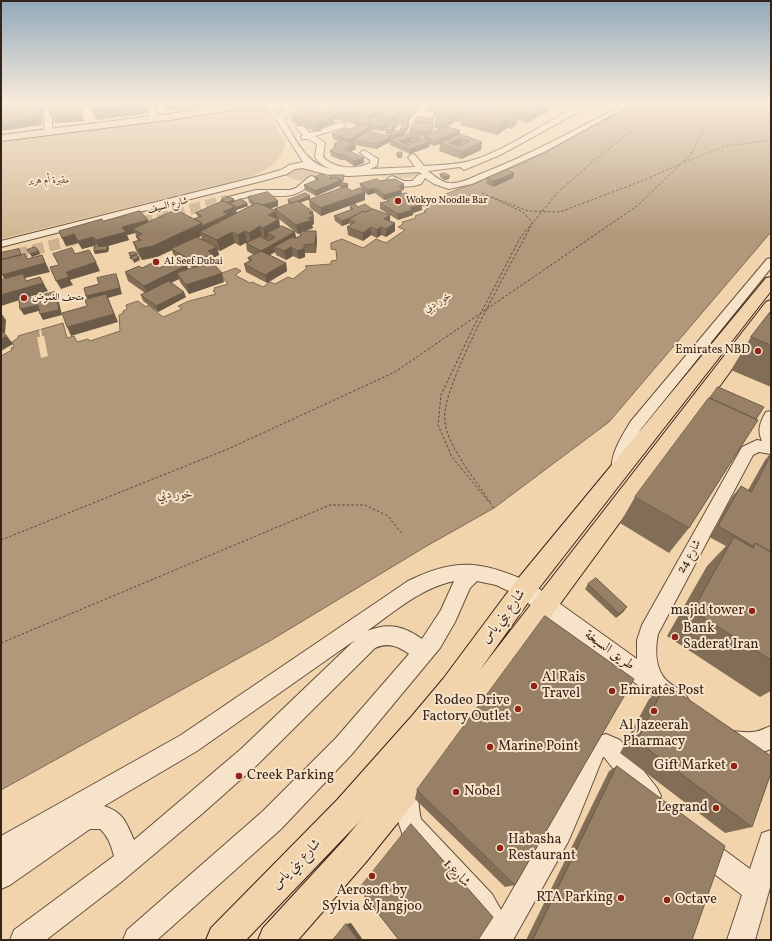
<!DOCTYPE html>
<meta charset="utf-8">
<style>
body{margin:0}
#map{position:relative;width:772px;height:941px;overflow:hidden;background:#f1d4ac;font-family:Vollkorn,serif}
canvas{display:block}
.frame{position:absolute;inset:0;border:2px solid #362419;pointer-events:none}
</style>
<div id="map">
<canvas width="772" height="941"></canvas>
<div class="frame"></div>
</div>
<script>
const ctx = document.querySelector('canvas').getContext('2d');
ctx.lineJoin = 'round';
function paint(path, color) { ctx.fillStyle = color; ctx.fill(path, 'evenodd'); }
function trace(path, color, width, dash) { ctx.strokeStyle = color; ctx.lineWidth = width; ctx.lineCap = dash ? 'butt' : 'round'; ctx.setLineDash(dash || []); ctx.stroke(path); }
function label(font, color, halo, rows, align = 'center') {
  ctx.font = font + ' Vollkorn,Amiri,serif'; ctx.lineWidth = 4; ctx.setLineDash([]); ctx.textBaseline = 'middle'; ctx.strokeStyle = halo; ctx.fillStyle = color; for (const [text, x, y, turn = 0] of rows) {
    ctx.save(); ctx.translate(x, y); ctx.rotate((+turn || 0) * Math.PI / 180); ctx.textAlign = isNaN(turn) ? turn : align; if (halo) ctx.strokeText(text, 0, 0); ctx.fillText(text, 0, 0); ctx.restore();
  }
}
paint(new Path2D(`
 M248 107H257L267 109 285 143C281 163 266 171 248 178L1 239V142L133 125Z
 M300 167 316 170 317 174C309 181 294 183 286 175V173Z
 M410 172 416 173 417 175 410 178 360 175Z`), '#d1b693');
const water = new Path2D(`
 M635 104H771V232L609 422 494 508 425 547 268 642 1 790V356L12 350 11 348 14 347 12 342 18 338V336L63 323 67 338 74 336 77 342 88 339 90 341 120 331 119 315 123 313V311L127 309 126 305 138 301 146 307 148 305 163 317 182 309 178 306 189 301 216 294 213 291 215 290 214 288 228 284 219 274 236 268 241 271 235 275 250 283 252 282 263 287 270 282 275 284 288 277 293 279 307 268 305 266 331 264V261L337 260 336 250 331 249V243L342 239 363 248 376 239 386 243 405 230 398 227 403 224 402 222 416 218 415 216 426 212 424 211 428 209 421 204 524 163Z`);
paint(water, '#b1987a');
trace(water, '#806a53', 1);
paint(new Path2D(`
 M41 329 42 336H44L48 356 41 358 37 337H40L39 330Z`), '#f1d4ac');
trace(new Path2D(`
 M762 104 771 121
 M684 162 726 146 771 140
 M482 193 523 212 533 223
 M492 197 528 211 560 212 639 182 681 164
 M490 502C477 482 448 447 445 423 443 405 452 386 458 370 479 320 506 273 531 226
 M494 508 452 457 438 425 441 395 471 332 520 238 558 192 597 158 642 123 670 104
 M1 540 228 449 395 372 637 206 691 154 717 104
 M1 643 330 505H365L388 516 403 535`), '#5b4736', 1, [2.5, 2]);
trace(new Path2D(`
 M126 226 227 200
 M1 258 85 237`), '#ccb18f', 11, [11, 5.5]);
const minor = new Path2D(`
 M45 104H51L52 105 70 104H90L86 106 52 110V132L48 134 44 132Z
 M148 104H155L157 119 156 121H150L149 119Z
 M263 104H269L279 115 289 104H296L284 120C296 140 306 165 332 169 324 167 319 163 315 157L317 144 308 139H302L301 137 303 135 296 128 297 126H303L310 133 339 123H345V127L315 136 325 143 323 157C335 169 355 170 370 163V160L360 153 364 150 378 159 377 166 370 169 415 167 408 157 412 154 415 155 424 166C439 165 458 165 473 160 505 150 539 127 569 110L571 108 570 104H577L579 108 575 114 500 155 464 170 460 167 428 171C434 176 441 182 449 183 459 184 469 179 478 175 529 155 576 130 624 104H632L544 152 472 184 449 189 434 184 425 178 421 184C410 188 396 188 387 179L392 176 404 181H412L418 175 422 174 419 172 349 176 329 175 302 168 295 169 287 174 262 181 1 247V241L256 177 281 170 289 165 303 162 277 121 262 105Z
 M306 104H312L330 111C322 116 314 112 305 110L304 108Z
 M312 176 317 179 315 181C291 202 286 194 257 196 247 196 237 200 227 203L222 200 224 198 256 190H290L296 188 309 177Z
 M771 258V268L641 429 632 445 628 470 626 474 620 476 614 474C606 460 623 434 631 421L767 259Z
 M771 411V454L759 452 753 455 658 634C655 649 655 668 666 680 675 689 684 688 689 701L686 709 678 712 670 709 517 595 496 585 477 581 470 588 455 622 440 648 352 754 281 829 157 940H123L127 930 263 811 336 738 409 654C398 646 388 642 375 648L257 765 203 813 120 883 46 940H10L14 930 114 856C111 845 108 836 100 829H90L10 885 1 889V836L181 735 408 581C456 557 483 561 531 583L637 659V640L642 625 742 447 757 440 762 441C757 430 760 422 766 412ZM454 581 441 610 422 639C404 626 388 622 367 631 394 612 421 588 454 581ZM355 640 241 749 134 840C126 822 123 812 104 806L197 751Z
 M771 726V749C754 756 740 756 723 749L720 741 723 733C733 729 741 733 752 732 759 732 765 728 771 726Z
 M606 734 620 740 657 788 661 796 657 804 649 808 641 804 604 757H603L580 814 568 842 513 940H478L479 925 474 912 403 836 397 818 394 805V791L398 783 406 779 414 783C419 794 418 807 421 819L492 894 501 910 550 824 563 799 585 744 588 739Z
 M771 830V884L755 940H727L742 895 701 864 697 855 701 846 710 842 719 846 750 869 762 833Z`);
const major = new Path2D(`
 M235 104H298L293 107 277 109 262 107 237 109 176 119 1 141V135L176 113Z
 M771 277V291L532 597 480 670 766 302 771 300V316L417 799 366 862 298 940H258L263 928 344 840 411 760 359 822 246 940H206L211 928 337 800 411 717 443 679 516 581 766 278Z`);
trace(minor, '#65503e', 2);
trace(major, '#362419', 2);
paint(minor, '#f6e3c9');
paint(major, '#f1d4ac');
paint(new Path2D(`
 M73 104H82H79L82 112 84 121 58 123 54 122 51 115 50 116Z
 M160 104H204V106L167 111Z
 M209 104H231L219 108Z
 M317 104H423L414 115 412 114V117L408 122H409V127L404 135 410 133V131L415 121 434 118 433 129 431 133 438 130 439 129 434 128 435 123 437 117 433 116V112L427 111V106L429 104H441L440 105H441L442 104H486L485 107 495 106 497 105 492 104H563L538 116H536V118L527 123 517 120 516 125 511 129 507 128 497 135 460 125 461 120 457 122 454 121V122L448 127 460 130 459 135 460 134 482 142 481 150 461 159 439 151 440 144 434 146 430 144 429 147 410 154 390 145V142L376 149 355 145 356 149 351 151 364 163 354 166 345 160H341L331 156 330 151 334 147V144L340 142 333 139 332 134 350 129 355 127V124L341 121 340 119 338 120 335 119V123L321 128V131L316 132 292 122 291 115 327 113 334 109V108L335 107ZM375 117V120L372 121V120ZM397 124 403 125 400 131H393L397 126ZM385 129V134H388L387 135V136L370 132 371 131V130L383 131ZM417 136 424 137V139ZM412 142H413L407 145 406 144Z
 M397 155H402V158H397Z
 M514 173 513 178 493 187 486 184 487 178Z
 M440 174 449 179 444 180 440 177Z
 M344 175 343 183H341V184L348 187 346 188 352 191 361 189 360 184 379 181 404 190H402L401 194 422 204V210L413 213V215L398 220 390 215V221L395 223V231L386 237 381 235 377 238 371 235 363 241 348 235 347 227 350 225V223L342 226 335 221 334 216 350 210V206L372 209 390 215 380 209V203L387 201V199L384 200 375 193 368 195 365 193V200L321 216 310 208 309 200 342 188 339 187V186L316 196 305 190 304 185 315 181V177L330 178Z
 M310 196V199L300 203 313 212 314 224 312 225 313 228 305 231 317 239 316 253H305V257L299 259 293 256 286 260 276 255 275 252 270 255 286 263 287 271 267 283 246 272 244 264 249 261 248 258 254 255 247 251 246 243 247 242 240 246 235 243 220 251 218 250 219 255 213 258 214 262 213 263 224 282 189 294 180 282 179 279 171 283 186 297 158 312 143 301 141 295 145 293 128 281 125 272 142 268H159L187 265 188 270 193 268 174 258 172 250 157 257 142 260 137 253 133 242 138 241 135 233 127 235 129 240 108 246 109 248 108 252 95 254 94 251 98 247 97 245 82 249 78 243 66 246 59 231 103 221 148 222 194 219 198 217 196 213 234 199 235 202 247 203 248 206 236 210 237 213 252 205 249 202 248 197 278 201V206L271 208 275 210V209L290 204 288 203V200ZM279 219 298 234 300 232V236L296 238 295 232 280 227ZM201 236 202 239 198 237Z
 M771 311V387L731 370 751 337Z
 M771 453V691L760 697 667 636 707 566 726 546 709 537 732 497 741 486 748 490 765 460Z
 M635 497 689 528 669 553 620 523Z
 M588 584 624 611 616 618 585 589Z
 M666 684 752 827 725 833 620 753 649 699Z
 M617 766 692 940H526L609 771Z
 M417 790 515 885 505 887 415 799Z`), '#826e57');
paint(new Path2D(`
 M2 104H45V105H42L43 108 42 125 1 131V123L41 105 5 109Z
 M143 104H146L148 112 144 114 96 120 92 110Z
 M165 104H204V106L167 111Z
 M219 104H231L219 108Z
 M358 104H363L349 111V114L351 113 352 117H347L346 111Z
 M420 104H423L414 115 415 110Z
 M458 104V111L454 113 455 106Z
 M484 104H486L485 110 475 108Z
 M547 104H563L538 116 540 107Z
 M80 105 82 112 84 121 58 123 55 116 81 112 50 116 48 111Z
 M383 108V112L375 116V117L372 120V122L367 124V126L365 129V124L370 118V116Z
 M401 110V114L391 123V118Z
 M537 111 536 118 527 123 529 116Z
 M344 112 345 116H340V119L338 120V115Z
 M412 112V117L406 125V120Z
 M460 112V117L454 119V122L445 129V125L452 118 453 116Z
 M515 114 514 118 517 116 516 125 511 129 513 115Z
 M335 116V123L321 128V131L316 132V125L317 122Z
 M461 118V120L457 122V120Z
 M508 118 507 128 497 135 499 125Z
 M388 121V126L383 131 382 125Z
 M397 121V126L392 133 391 131V130Z
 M409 122V127L403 136 404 131Z
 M433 124V129L429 137 430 132Z
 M371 126V131L356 140H355V141L349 145V140Z
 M460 130 459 135 434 146 435 141Z
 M403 132V137L393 141V136Z
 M391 137 390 142 376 149V144Z
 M412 137V142L402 145 400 141Z
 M461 138 460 146 450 147V143Z
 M430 142 429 147 410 154V149Z
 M482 142 481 150 461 159 462 152Z
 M355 144 356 149 346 154 345 149Z
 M364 158V163L354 166V161Z
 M514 173 513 178 493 187 494 181Z
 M450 176 449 179 444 180V177Z
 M341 180V185L339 184V186L316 196 315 191Z
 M348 184V187L343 189V186Z
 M404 184V190H402L401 195 384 200V195L399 186Z
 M375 188V193L368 195V190Z
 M365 192V200L321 216V208Z
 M310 196V199L292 205V203Z
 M234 199 235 202 230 204 226 203Z
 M278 201V206L258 212 257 206Z
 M247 203 248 206 236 210 237 214 200 232 201 236 172 250 171 249 172 250 157 257 142 260 138 249 235 206Z
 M422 204V210L413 213V215L398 220V214L410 208Z
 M372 209 373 215 349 219 350 223 342 226V221Z
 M276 211 278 220 279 219 280 230 267 233 268 237 265 239 263 228 268 215Z
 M313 212 314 224 312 225 313 228 298 234 296 225 309 213Z
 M390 215V223L384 219Z
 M148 220 150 228 133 229 135 233 127 235 129 240 108 246 109 248 108 252 95 254 94 251 99 249 96 240 122 227Z
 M395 223V231L386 237V229Z
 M260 226 262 237 251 243 249 233Z
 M371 227V235L363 241V233Z
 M381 227V235L377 238V230Z
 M245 231 247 242 240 246 238 235Z
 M316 231 317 239 316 253 315 244Z
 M232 232 235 243 220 251 217 240Z
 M295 232 296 240 274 247 275 252 262 259 261 251Z
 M74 234 78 243 66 246 62 238Z
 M93 237 97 245 82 249 78 241Z
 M304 245 305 257 299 259 297 251Z
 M217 247 219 255 213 258 214 262 198 271 195 262 208 251Z
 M291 247 293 256 286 260 284 251Z
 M39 251 40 254 32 257 30 254Z
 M25 254 29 263 42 255 50 272 25 278 27 282 40 277 48 291 1 306V295L7 283 2 275 27 259Z
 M137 254 138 257 131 259 130 256Z
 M139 257 140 260 134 263 133 260Z
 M96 262 100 271 70 280 73 285 61 289 56 281 66 272Z
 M286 263 287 271 267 283 265 275Z
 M187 265 189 274 177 273 179 279 147 294 144 286Z
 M222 273 224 282 189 294 186 285Z
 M116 274 118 280 122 294 108 298 118 322 71 336 67 327 114 314 89 302 86 296Z
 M55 292 58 298 62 315 43 320 40 314Z
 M184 292 186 297 158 312 156 306Z
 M38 305 42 310 24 315 20 309Z
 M1 313 6 320 5 333 1 334Z
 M7 336 13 344 1 351V339Z
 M627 607 624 611 616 618 619 614Z
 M351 923 363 940H358L346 924Z`), '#6a5a47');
const building = new Path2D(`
 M39 104H41V108L40 106 2 110V108Z
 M73 104H78L79 105 51 109 59 106Z
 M91 104H143H141L92 110Z
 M342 104H358L346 111 334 108Z
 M361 104H374L372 105 383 108 370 116 349 111Z
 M377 104H420L415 110 375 105Z
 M429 104H439L437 106 440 105 443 106 441 107H448L446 108 452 110 458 106 472 110 465 113 460 112 453 116 450 115 454 117 445 125 435 123 439 112 433 111 436 107 427 106Z
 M447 104H484L475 108 458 104 455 106Z
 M500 104H508L537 111 529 116 494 106Z
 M527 104H547L540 107Z
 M80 105 81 114 55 116 51 115V109Z
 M489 105 495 106 494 108 491 109 483 108Z
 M40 106 39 118 1 123V111Z
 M310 107 335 116 317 122 320 123 316 125 291 115 292 113Z
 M384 107 401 110 391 118 375 116Z
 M478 107 494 110 501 109 515 114 513 115 517 116 513 119 508 118 499 125 461 116Z
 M333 109 344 112 338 115 327 112Z
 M403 110H406L405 112H412L406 120 395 119Z
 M348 112 351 113 346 115 351 116 356 114 372 117 365 124 355 123 358 120 340 116Z
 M459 115H462L461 116V118L457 120 454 119V117Z
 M417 117 434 118 432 123 415 121Z
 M391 120 397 121 391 130 385 129Z
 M371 121H388L382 126 367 124Z
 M405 122H409L404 131 400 130Z
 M414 122 433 124 430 132 410 131Z
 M361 124 371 126 349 140 332 134 347 128 350 129Z
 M441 126 460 130 435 141 424 136 438 130Z
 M390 130 403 132 393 136 387 135 392 132Z
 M369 131 391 137 376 144 355 140Z
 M410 133 430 142 410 149 390 140ZM412 137 420 140 407 145 400 141Z
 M460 134 482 142 462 152 440 143ZM461 138 470 141 459 146 450 143Z
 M344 140 355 144 345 149 364 158 354 161 345 155H341L330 151 337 145 334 144Z
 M398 152H402V155H397Z
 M507 170 514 173 494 181 487 178Z
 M445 173 450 176 444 177 440 174Z
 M321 174 331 179 335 177 341 180 315 191 304 185 319 179 315 177Z
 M330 175H344L343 180H341L335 177 331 179 330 178Z
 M377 179 379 181 395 179 404 184 399 186 402 190 384 195 375 188 368 190 360 184Z
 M344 183 348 184 343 186 339 184Z
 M345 187 352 191 359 188 365 192 321 208 309 200Z
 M268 192 278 201 262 205 257 203 255 204 248 197Z
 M306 193 310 196 292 203 288 200Z
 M406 193 422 204 410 208 413 210 398 214 380 203 389 201 387 199Z
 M229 197 234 199 227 203 223 201H221Z
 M241 199 247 203 235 208V206L229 204Z
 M223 201 235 206 223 212 228 214 202 226V223L194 219 202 216 196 213Z
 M298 201 313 212 309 213 314 216 308 218 312 220 296 225 275 209Z
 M257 203 276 211 268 215 279 219 263 228 260 226 249 233 245 231 238 235 232 232 217 240 200 232Z
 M355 204 358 207 365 204 372 209 365 212 363 211 356 215 342 221 334 216 353 209 350 206Z
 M373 209 390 215 384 219 395 223 386 229 381 227 377 230 371 227 363 233 347 227 355 222 349 219 363 211 366 212Z
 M176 210 202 223 153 246 138 249 133 242 141 240 136 237 142 234 133 229Z
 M140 211 148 220 122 227 126 232 96 240 93 237 78 241 74 234 62 238 59 231 102 219 103 221Z
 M282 226 295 232 261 251 246 243 260 236 269 241 275 237 267 233Z
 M301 231H316L315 244 304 245V249L297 251 291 247 284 251 274 247 292 237 296 238 300 236Z
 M197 237 217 247 208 251 212 254 195 262 171 249Z
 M107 246V250L94 251V247Z
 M35 247 39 251 30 254 27 250Z
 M72 248 75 254 89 250 96 262 66 272 69 277 56 281 50 267 59 265 53 254Z
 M19 249 21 255 1 260V253Z
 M261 251 286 263 265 275 244 264 252 260 248 258Z
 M135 252 137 254 130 256 129 253Z
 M25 254 27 259 42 255 45 263 2 275 1 272V260Z
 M136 255 139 257 133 260 130 258Z
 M176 259 187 265 144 286 125 272 139 266 142 268 152 263 159 268Z
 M212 262 222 273 186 285 177 273Z
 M23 274 26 281 40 277 43 283 1 295V280Z
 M116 274 120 288 86 296 84 288 99 284 97 278Z
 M169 281 184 292 156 306 141 295Z
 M55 292 59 310 40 314 38 305 20 309 19 301Z
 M106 294 114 314 67 327 62 313 87 306 85 300Z
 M771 311V345L751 337Z
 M1 331 7 336 1 339Z
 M718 387 764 407 756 419 710 398Z
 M709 398 758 420 689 528 635 497Z
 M771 455V552L755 543 753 546 718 526 741 486 751 492Z
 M734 537 753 548 755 543 771 552V660L693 611Z
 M596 578 627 607 619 614 588 584Z
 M545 616 634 679 515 885 417 790Z
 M666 684 771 756V773L752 827 637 741Z
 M617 766 725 846 692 940H533Z
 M411 824 493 917 478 940H399L359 889Z
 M346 924 358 940H333Z`);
paint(building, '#978065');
trace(building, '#6a5a47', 1);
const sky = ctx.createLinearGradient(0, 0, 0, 235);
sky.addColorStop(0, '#92a9bc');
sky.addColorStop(0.44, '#f9ecda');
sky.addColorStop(1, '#f9ecda00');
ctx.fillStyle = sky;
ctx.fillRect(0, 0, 772, 235);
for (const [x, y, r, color] of [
 [398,201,4,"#8f2418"],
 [156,262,4,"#8f2418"],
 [24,298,4,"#8f2418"],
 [758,351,4,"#8f2418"],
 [752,611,4,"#8f2418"],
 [675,637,4,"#8f2418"],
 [534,686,4,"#8f2418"],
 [612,691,4,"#8f2418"],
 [518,709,4,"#8f2418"],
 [654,711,4,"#8f2418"],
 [490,747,4,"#8f2418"],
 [734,766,4,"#8f2418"],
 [239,776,4,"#8f2418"],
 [456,792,4,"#8f2418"],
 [716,808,4,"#8f2418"],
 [500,848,4,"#8f2418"],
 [372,876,4,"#8f2418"],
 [621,898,4,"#8f2418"],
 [667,900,4,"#8f2418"]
]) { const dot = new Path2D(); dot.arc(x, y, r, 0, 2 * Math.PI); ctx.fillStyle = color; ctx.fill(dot); trace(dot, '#f6e3c9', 1.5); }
label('italic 10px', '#5d4838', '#f6e3c9', [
 ["مقبرة أم هرير",49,181]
]);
label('10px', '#362419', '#f6e3c9', [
 ["Wokyo Noodle Bar",406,201],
 ["Al Seef Dubai",164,262],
 ["متحف الغموض",32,298]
], 'left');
label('10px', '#362419', '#f6e3c9', [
 ["شارع السيف",168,206,-14]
]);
label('italic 11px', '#5b4736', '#f6e3c9', [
 ["خور دبي",438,303,-30]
]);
label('12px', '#362419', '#f6e3c9', [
 ["Emirates NBD",750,351]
], 'right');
label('12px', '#362419', '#f6e3c9', [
 ["شارع 24",690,557,-61]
]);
label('italic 13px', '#5b4736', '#f6e3c9', [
 ["خور دبي",175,496]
]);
label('14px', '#362419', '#f6e3c9', [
 ["majid tower",744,611,"right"],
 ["Bank",683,629],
 ["Saderat Iran",683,645],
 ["Al Rais",542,678],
 ["Travel",542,694],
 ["Emirates Post",620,691],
 ["Rodeo Drive",510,701,"right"],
 ["Factory Outlet",510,717,"right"],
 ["Al Jazeerah",654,726,"center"],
 ["Pharmacy",654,742,"center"],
 ["Marine Point",498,747],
 ["Gift Market",726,766,"right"],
 ["Creek Parking",247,776],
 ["Nobel",464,792],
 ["Legrand",708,808,"right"],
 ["Habasha",508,840],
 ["Restaurant",508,856],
 ["Aerosoft by",372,891,"center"],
 ["Sylvia & Jangjoo",372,907,"center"],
 ["RTA Parking",613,898,"right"],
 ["Octave",675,900]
], 'left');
label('14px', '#362419', '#f6e3c9', [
 ["شارع بني ياس",504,617,-53],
 ["طريق السبخة",609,651,36],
 ["شارع بني ياس",297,865,-46],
 ["شارع 1",456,874,47]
]);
</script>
